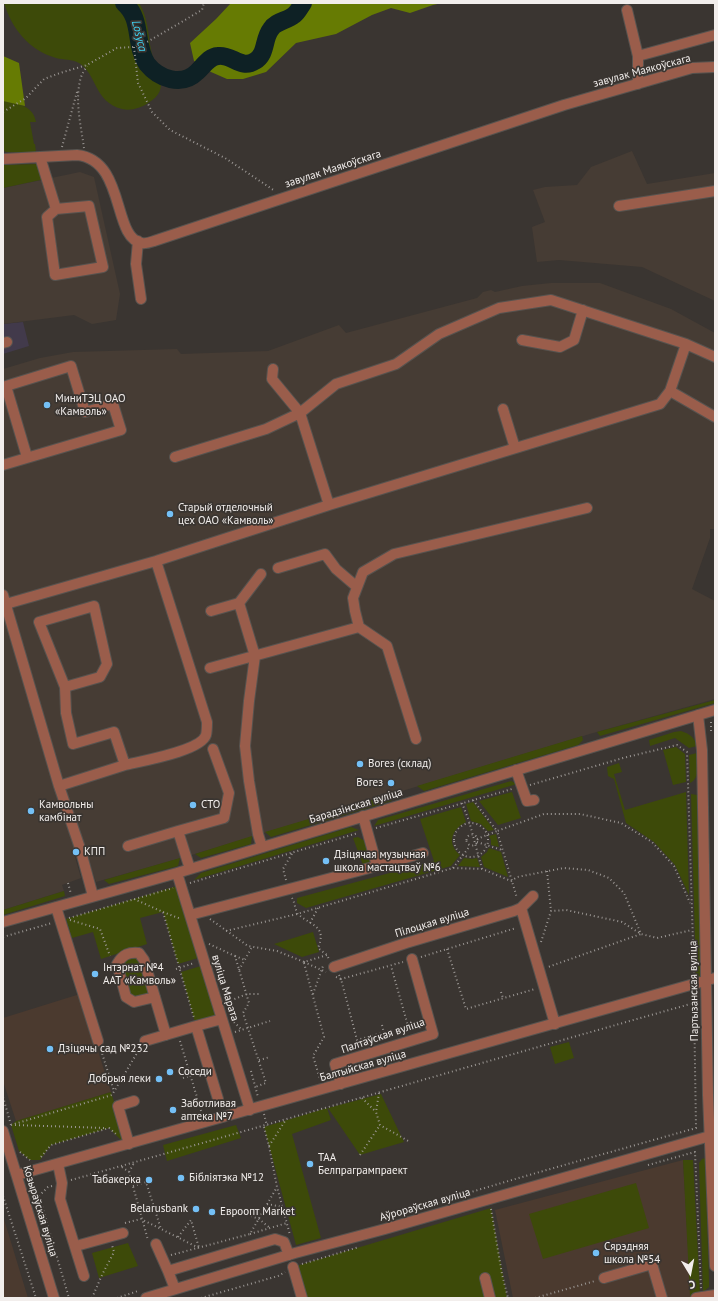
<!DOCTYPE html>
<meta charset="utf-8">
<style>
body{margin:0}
#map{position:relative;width:718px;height:1301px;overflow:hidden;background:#3a3531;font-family:"PT Sans",sans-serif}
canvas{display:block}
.frame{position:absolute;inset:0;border:4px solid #f2eeec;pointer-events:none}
.north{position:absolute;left:670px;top:1253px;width:40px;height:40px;-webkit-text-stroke:3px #3a3531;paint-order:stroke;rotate:170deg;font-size:11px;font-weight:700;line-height:16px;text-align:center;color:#f2eeec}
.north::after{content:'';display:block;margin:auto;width:14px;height:18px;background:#f2eeec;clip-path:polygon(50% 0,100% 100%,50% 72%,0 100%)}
</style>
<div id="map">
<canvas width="718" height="1301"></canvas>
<div class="frame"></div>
<div class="north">С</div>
</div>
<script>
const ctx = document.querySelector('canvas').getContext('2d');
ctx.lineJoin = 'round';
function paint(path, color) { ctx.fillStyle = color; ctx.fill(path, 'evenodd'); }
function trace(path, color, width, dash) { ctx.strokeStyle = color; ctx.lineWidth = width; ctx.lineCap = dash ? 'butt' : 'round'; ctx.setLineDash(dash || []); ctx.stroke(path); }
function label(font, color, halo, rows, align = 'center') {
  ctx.font = font + ' "PT Sans",sans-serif'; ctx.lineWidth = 3.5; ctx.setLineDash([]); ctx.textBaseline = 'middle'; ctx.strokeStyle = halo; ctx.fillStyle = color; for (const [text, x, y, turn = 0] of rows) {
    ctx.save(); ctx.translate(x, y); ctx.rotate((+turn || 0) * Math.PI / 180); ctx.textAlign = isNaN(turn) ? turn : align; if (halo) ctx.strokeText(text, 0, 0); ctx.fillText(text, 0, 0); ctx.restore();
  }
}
paint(new Path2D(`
 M23 322 29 346 3 354V324Z`), '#423a4b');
paint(new Path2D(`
 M632 151 647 184 715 173V301L642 267 559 260 537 262 532 227 545 222 533 190 545 187 577 185 591 167Z
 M80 172 94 177 120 294 116 320 92 324 74 315 3 324V188Z
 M551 283H600L671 309 715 333V529H710V538L692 589 715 601V699L593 733 185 857 96 882 84 847 79 856 75 857 81 878 62 885 64 891 3 910V369L40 358 73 352 177 349 181 354 268 351 339 325 346 333 477 298 483 292 491 290 495 292 522 286Z`), '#463c34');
paint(new Path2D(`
 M80 994 111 1092 16 1121 3 1081V1018Z
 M683 1160 691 1298H513L495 1210Z
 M3 1216 28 1298H3Z`), '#4b3a2f');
paint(new Path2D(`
 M4 3H139C148 17 148 34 151 50 155 70 173 89 148 103 141 108 131 111 122 109 94 102 97 74 79 63 72 59 64 60 56 58 29 50 12 29 4 3Z
 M3 101C18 104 33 105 36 122H30L34 144H35L36 152 34 153 6 152 3 150Z
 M40 164 45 179 3 188V165Z
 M715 700V703L600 736 597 732Z
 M681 731C690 734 694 737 697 746L689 748 675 738 650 746 649 740 674 732Z
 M582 736 583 740 578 745 424 791 417 786Z
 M676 747 685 754 686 782 673 785 663 750Z
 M697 753C697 763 701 778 690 783L689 755Z
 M619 763 622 772 614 774 625 810 686 792 689 895 675 865 654 842 626 823 614 779 608 776 607 767Z
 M511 781 517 784 374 826 378 820Z
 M512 792 521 818 498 825 479 801Z
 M396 793 391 801 271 837 265 832Z
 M691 794 697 795 701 976 696 977Z
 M473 802 494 830 488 831 481 824 471 821 466 804Z
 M461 807 466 822C452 829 446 843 460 855L451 866 306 908 297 903V898L434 861 420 819Z
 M351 827 359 830 194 880 201 873Z
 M496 834 499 847 491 845V840L489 836Z
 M252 836 251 844 201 858 195 854Z
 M358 837 365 841 371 859 368 864 363 865 353 838Z
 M489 848 501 852 508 877 484 867 481 857 487 852Z
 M180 858 178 866 109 884 104 880Z
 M464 858 472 859 477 858 480 867 458 866Z
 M177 886 198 958 178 964 163 912 140 918 147 944 101 959 93 932 72 938 66 919Z
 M64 891 65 896 3 915V910Z
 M313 932 319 952 302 957 274 944Z
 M138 956 152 996 141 999 128 996 121 972 122 959Z
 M201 966 217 1020 196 1026 181 972Z
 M569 1042 574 1058 555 1064 550 1047Z
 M111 1092 125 1138 121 1140 109 1128 51 1145 40 1160H30L19 1151 11 1125 16 1121Z
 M381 1094 404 1142 360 1155 328 1108Z
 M327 1108 331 1120 292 1134 321 1238 296 1245 264 1127Z
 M236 1125 241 1138 167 1161 163 1145Z
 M705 1158 709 1281V1287L703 1292 699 1163 702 1159Z
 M683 1160H693L700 1294 690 1296Z
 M636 1183 649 1228 543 1259 529 1214Z
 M491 1208 507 1298H302L293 1267Z
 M128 1243 138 1266 99 1278 92 1253Z`), '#3d4a09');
paint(new Path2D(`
 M231 3H442L433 5 410 13 391 8 372 15 336 34 296 43 266 72 243 79H227L211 72 194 61 190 43 216 19Z
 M3 56 19 63 25 106 3 101Z`), '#667b03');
trace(new Path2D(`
 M124 3C143 19 134 45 147 64 159 79 182 87 197 72 204 66 208 57 218 56 232 54 241 70 255 61 267 54 263 39 271 29 276 21 287 21 294 15 298 12 300 7 303 3`), '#0e2125', 18);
const minor = new Path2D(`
 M627 10 638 56V84
 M638 56 715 35
 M40 157 56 209 47 217 55 275 103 267 89 206 56 209
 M3 159 77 155C126 160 112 239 142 243 146 244 151 242 154 241L564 105 692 68 715 67
 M619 206 715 191
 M138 241 136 264 141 299
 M522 340 560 347 574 340 583 310
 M3 343 7 342
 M670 391 715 417
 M503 409 515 448
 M175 457 266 429 300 413 336 384 396 364 439 334 499 308 551 300 686 344 715 357
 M3 465 121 430 113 404 85 412 71 366 6 386 27 457
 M329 505 660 404 670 391 686 344
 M278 568 325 554 336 569 357 587
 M3 595 59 786 80 848 93 896
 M239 603 261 574
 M6 604 156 561 329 505 300 413 272 379 273 369
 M211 611 239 603 255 656 249 701 245 746 249 781 258 834 262 847
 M359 627 355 611 353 598 363 572 394 554 587 508
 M210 668 359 627 387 646 416 739
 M698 715 702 750 708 1095 715 1266
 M125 765C141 761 201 751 206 735 207 731 207 726 207 722L156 561
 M516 770 527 801 534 800
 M59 786 125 765 114 732 73 744 66 713 65 687 39 622 94 606 107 664 100 677 65 687
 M178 831 224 818 229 793 213 749
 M128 846 178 831 190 869
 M377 866 423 853
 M177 873 250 1110
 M56 907 98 1041
 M521 908 555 1024
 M190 915 377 866 363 816
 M3 922 177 873 715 710
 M334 967 406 943 514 911 521 908 533 896
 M155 997 134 1002 126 997 117 964C123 954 129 952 139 953L144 960 166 1035
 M145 1041 196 1026
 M341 1084 335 1064 433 1034 412 959
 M218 1099 196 1026 222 1019
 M3 1131 54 1298
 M129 1144 118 1106 134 1101
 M58 1164 62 1183 60 1199 84 1276
 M17 1175 715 978
 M156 1244 168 1271 275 1239 284 1242 289 1255
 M76 1246 123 1233
 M293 1267 302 1298
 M168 1271 175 1289
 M485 1278 490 1298
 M604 1278 652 1264 662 1298
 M146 1298 295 1253 385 1229 710 1136
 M696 1298 715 1295`);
trace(minor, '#57534f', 12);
trace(new Path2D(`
 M134 47 138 83 152 112 170 130 225 158 275 191
 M3 112 26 98 44 79 60 73 87 65 117 48 134 47 147 42 202 10 204 3
 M62 147 77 92
 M84 148C81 126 75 102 80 81 81 75 84 71 87 66
 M711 731V722H712
 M530 785 623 758 677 745 687 752 694 975
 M473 800 497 831 544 814H580L621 823 652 842 674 866 690 903
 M462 803 469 821 482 869
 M454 840a17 17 0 1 1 34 0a17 17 0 1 1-34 0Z
 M376 828 512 789
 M466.5 840a5.5 5.5 0 1 1 11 0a5.5 5.5 0 1 1-11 0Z
 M477 839 497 831 517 898
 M477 842 502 850
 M453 868 470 846
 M547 871 551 911
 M286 880 283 869 293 852
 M68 883 71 894
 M190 883 358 833
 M292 898C295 902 295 912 299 915 312 926 327 926 318 948L327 955 329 959
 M134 899 163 912 194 1018
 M163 912 181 919
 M69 918 173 888
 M210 919 248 946 277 951 304 962 327 955
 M70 920 100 929 110 956
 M310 923 318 908
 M226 931 297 914 453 868 482 869 511 881 517 877 564 868 588 870 609 878 624 893 641 934 548 967
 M3 937 52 923
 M541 942 551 911 566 910 622 922 641 934 657 938 692 930
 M209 944 235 956 249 1003 243 1013 266 1083 255 1087
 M447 949 466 1009 535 989
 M235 956 245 960
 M421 957 516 928
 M304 962 326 972
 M304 963 324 1037 313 1056 320 1079
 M176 969 194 963
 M239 970 252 947
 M339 975 341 979 403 962
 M336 977 341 979 357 1040 408 1026 391 966
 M501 992 503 998
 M313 994 323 966
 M227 1002 247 994H261
 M229 1006 232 1011 231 1014
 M234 1022 242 1030
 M382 1025 384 1033
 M235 1032 270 1021
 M180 1041 202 1114
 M101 1050 114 1091
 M259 1060 270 1057
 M251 1071 258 1097
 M183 1078 190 1076
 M379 1093 376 1112 380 1125 410 1142
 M3 1097 11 1125
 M362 1098 376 1112
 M264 1114 267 1126
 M11 1125 112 1095 140 1048
 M15 1125 106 1128
 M264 1127 269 1146 277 1187 290 1235
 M269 1146 285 1121
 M20 1152 30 1160
 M360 1155 380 1125
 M41 1157 51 1145 109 1128 116 1134
 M648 1165 695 1152 701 1289
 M122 1167 129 1172 148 1240
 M129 1172 134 1163
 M71 1180C279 1122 486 1061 694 1003L696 1128C601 1155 507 1180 413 1210
 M52 1186 48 1187 39 1196 69 1298
 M133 1186 146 1182 161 1229
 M3 1196 36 1298
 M267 1204 283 1207
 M491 1209 502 1274 508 1298
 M251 1216 259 1219 270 1228
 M125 1223 141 1219 199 1248
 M250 1234 287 1223
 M178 1237 191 1220 199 1248
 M171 1255 250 1234 277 1187
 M302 1264 359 1247
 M92 1298 102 1275 114 1252 112 1245
 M117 1298 138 1291
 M201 1298 278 1276 285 1272
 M535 1298 595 1281`), '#9b9794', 2, [1, 3]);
trace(minor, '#9a5d4b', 10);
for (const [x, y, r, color] of [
 [47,405,4,"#74c0f6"],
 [170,514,4,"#74c0f6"],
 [360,764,4,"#74c0f6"],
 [391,783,4,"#74c0f6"],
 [193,805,4,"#74c0f6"],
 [31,811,4,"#74c0f6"],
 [76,852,4,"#74c0f6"],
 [326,861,4,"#74c0f6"],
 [95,974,4,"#74c0f6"],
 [50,1049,4,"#74c0f6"],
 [170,1072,4,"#74c0f6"],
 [159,1079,4,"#74c0f6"],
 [173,1110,4,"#74c0f6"],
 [310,1164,4,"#74c0f6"],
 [181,1178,4,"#74c0f6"],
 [149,1180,4,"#74c0f6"],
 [196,1209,4,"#74c0f6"],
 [212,1212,4,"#74c0f6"],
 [596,1253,4,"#74c0f6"]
]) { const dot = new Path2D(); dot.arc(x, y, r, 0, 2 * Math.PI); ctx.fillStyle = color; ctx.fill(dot); trace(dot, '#3a3531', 1.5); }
label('11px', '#f2eeec', '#3a3531', [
 ["завулак Маякоўскага",642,71,-15],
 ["завулак Маякоўскага",333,169,-18],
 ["Барадзінская вуліца",356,806,-17],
 ["Пілоцкая вуліца",432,923,-17],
 ["вуліца Марата",225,988,73],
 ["Партызанская вуліца",694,991,-91],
 ["Палтаўская вуліца",383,1036,-19],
 ["Балтыйская вуліца",363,1066,-16],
 ["Аўрораўская вуліца",425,1205,-16],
 ["Козыраўская вуліца",40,1211,73]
]);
label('11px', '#f2eeec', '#3a3531', [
 ["МиниТЭЦ ОАО",55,399],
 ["«Камволь»",55,412],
 ["Старый отделочный",178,508],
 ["цех ОАО «Камволь»",178,521],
 ["Вогез (склад)",368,764],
 ["Вогез",383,783,"right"],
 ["Камвольны",39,805],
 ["камбінат",39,818],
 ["СТО",201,805],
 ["КПП",84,852],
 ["Дзіцячая музычная",334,855],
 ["школа мастацтваў №6",334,868],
 ["Інтэрнат №4",103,968],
 ["ААТ «Камволь»",103,981],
 ["Дзіцячы сад №232",58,1049],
 ["Соседи",178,1072],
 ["Добрыя леки",151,1079,"right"],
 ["Заботливая",181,1104],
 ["аптека №7",181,1117],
 ["ТАА",318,1158],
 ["Белпрагрампраект",318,1171],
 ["Бібліятэка №12",189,1178],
 ["Табакерка",141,1180,"right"],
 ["Belarusbank",188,1209,"right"],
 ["Евроопт Market",220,1212],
 ["Сярэдняя",604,1247],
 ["школа №54",604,1260]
], 'left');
label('italic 12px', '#3ed2f2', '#3a3531', [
 ["Lošyca",139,36,76]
]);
</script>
